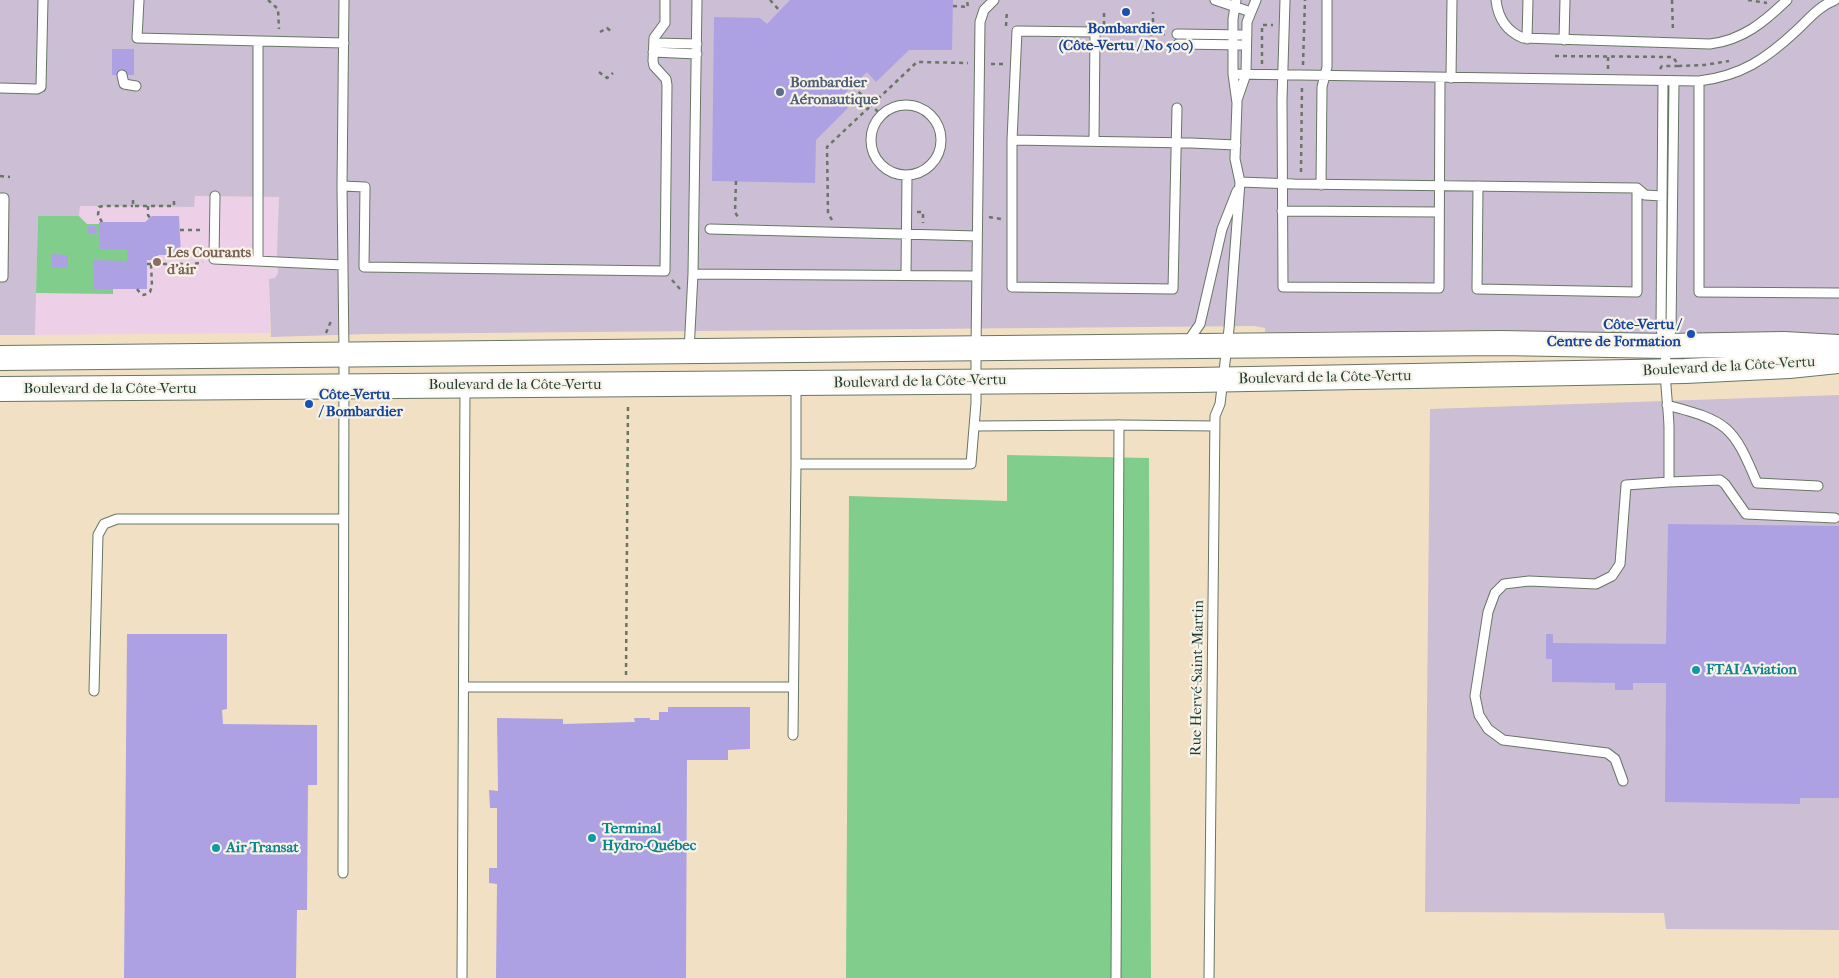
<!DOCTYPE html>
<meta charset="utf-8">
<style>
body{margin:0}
canvas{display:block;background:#f1e0c3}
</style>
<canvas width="1839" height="978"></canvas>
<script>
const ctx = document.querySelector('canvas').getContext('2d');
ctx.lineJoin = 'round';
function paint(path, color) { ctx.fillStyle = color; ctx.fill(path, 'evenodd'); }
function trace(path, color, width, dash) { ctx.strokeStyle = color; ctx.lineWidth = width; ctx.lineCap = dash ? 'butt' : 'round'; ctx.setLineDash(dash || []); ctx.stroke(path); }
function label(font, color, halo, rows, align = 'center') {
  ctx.font = font + ' "IM FELL French Canon",serif'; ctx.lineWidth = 4.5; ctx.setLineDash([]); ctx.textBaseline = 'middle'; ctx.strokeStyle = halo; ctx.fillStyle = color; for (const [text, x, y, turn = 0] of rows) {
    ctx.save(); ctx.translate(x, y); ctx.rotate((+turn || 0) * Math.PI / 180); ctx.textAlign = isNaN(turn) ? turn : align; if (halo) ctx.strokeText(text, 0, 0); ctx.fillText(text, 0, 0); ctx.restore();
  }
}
paint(new Path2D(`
 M194 196 279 197 277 252 278 273 275 278 269 280 270 333 35 335 38 216 79 215 80 206 194 207Z`), '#edd0e8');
paint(new Path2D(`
 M0 0H1839V334L1647 336 1504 330 1265 332V328L1254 326 368 334 271 337 269 279 275 278 278 273 277 252 279 197 195 196 194 207 80 206 79 216H38L35 335H0Z
 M1839 395V930L1666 929 1664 913 1425 912 1430 409Z`), '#ccbed4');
paint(new Path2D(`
 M38 216H79L87 224H99V249H127V261H94V289H113V294L36 293Z
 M1007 455 1149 458 1151 978H846L849 496 1007 501Z`), '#80cd8c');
paint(new Path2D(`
 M790 0H953L952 50H909L876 82 867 72 839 99 848 108 816 140 815 183 712 181 714 17 760 18 767 24Z
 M112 49H134V75H112Z
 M152 216H179L181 255H158V260H147V289H94V260L127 261V249H99V222H145Z
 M88 226H96L97 233H88Z
 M51 254 68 255V268L51 267Z
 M1668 524 1839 526V798H1800V804L1665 802 1666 683H1633V690H1615V683L1552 682V659H1546V634H1553V643L1666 644Z
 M127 634H227V709L222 710 223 724 317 725V785H308L307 910H297L296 978H124Z
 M668 707H750V749L728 750V760H687L686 978H496L497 884 489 883V868H497V808H490L489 790 498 791 497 718 563 719V724L635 722 634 718H650V720H659V712H668Z`), '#ada1e4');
const lane = new Path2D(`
 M139 0 137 38 344 43
 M344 0 342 186 365 187 364 267 665 271 667 85 666 79 654 66 653 61 654 38 665 23V0
 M1215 0 1251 12
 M1285 0 1282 100 1283 287 1439 288 1440 78
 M1496 0C1498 18 1506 31 1523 38L1710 44C1743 40 1764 22 1787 0
 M1177 34 1247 35
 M1527 39 1528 0
 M1564 40 1565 0
 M258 42V260
 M654 43 697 44
 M1178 44 1246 45
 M653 52 697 54
 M1233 74 1699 81C1741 76 1766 59 1796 31 1808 20 1819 6 1835 0
 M122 75 124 84 136 86
 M1451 78 1452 0
 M1663 81 1661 330 1666 345
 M1699 81V292L1839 293
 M0 88 37 89 41 87 43 0
 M1237 100 1246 74 1247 22 1256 0
 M871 140a35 35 0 1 1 70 0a35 35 0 1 1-70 0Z
 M1012 140 1191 143 1236 145
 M1094 141 1095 32 1017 31 1012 140V287L1173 289 1177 108
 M1240 182 1294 184 1637 188 1645 195 1662 196
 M1321 185 1322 87 1327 67V0
 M342 186 344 354 343 873
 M1478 186 1477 289 1637 292V188
 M215 196 214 259 343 265
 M0 198H4L3 277H0
 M1282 211 1439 212
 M710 229 977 236
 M693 274 977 276
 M906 275 907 176
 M1186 344 1200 324 1222 229 1237 191
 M689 351 693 274 697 0
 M1667 405C1727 421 1733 425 1757 483L1818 486
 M975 426 1119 425 1215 426
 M796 464V384
 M1669 482 1720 480 1725 484 1746 514 1835 518
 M464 687H793
 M94 691 98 535 104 524 117 519H343
 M793 735 796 464H971L976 403V348L980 22 984 10 994 0
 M1623 781 1615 759 1607 753 1503 740 1488 729 1479 715 1475 696 1488 612 1495 593 1504 584 1529 581 1596 584 1612 576 1620 564 1626 485 1669 482C1669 463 1669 445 1669 427 1668 394 1660 362 1671 331L1674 81
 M462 978 465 386
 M1116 978 1119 425
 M1209 978 1215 416 1220 404 1229 329 1240 182 1235 159 1237 103 1233 74V19L1236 0`);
const secondary = new Path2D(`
 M0 358 1501 343 1666 346 1784 344 1839 347
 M0 389 1195 380 1685 371 1789 366 1839 361`);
trace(lane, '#687666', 11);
trace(secondary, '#687666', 26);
trace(new Path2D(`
 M268 0 278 9 279 29
 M770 0 780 11
 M1672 0 1673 32
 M1748 0 1767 3
 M953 6 968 7 967 0
 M1104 25V12
 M1006 26 1007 10
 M600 32 607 28 612 32
 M1153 34H1166
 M1149 35 1153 34V12
 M1555 56 1673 57 1679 66 1704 65 1729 61
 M991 64H1005
 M1262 64V25H1273
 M1303 65 1305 0
 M1608 69V57
 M1660 69 1662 66H1679L1678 68
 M599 72 607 78 613 73
 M853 86 881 115
 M1301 172 1302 85
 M0 176 10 177
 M736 181 735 212 739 219
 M133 200V206H174V200
 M148 206V215L150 218
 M917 212H923V223
 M989 217 1001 219
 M832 220 828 213 827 147 917 62 968 63
 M102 222 98 215 99 207 103 206H133
 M180 230H204
 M147 264H194L203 262
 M672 280 680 289
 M137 289 141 294 144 295 150 292 152 286 151 264
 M326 333 331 321
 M626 675 628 403`), '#687666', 2.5, [4, 4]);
trace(lane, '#fff', 9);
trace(secondary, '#fff', 24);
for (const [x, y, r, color] of [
 [1126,12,5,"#1a4fb4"],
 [780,92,5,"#5c6f8a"],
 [157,262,5,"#8d6e63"],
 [1691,334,5,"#1a4fb4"],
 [309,404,5,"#1a4fb4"],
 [1696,670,5,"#0f9aa8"],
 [592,838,5,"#0f9aa8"],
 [216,848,5,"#0f9aa8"]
]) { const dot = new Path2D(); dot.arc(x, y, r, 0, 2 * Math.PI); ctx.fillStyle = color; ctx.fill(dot); trace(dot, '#f7f3e8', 2); }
label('bold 15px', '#164399', '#f7f3e8', [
 ["Bombardier",1126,29],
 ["(Côte-Vertu / No 500)",1126,46],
 ["Côte-Vertu /",1681,325,"right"],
 ["Centre de Formation",1681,342,"right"],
 ["Côte-Vertu",319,395,"left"],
 ["/ Bombardier",319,412,"left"]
]);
label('bold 15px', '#4e5e75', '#f7f3e8', [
 ["Bombardier",790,83],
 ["Aéronautique",790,100]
], 'left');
label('bold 15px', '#785e54', '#f7f3e8', [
 ["Les Courants",167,253],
 ["d'air",167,270]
], 'left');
label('15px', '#1f3d34', '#f7f3e8', [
 ["Boulevard de la Côte-Vertu",1729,367,-3],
 ["Boulevard de la Côte-Vertu",1325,378,-1],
 ["Boulevard de la Côte-Vertu",920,382,-1],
 ["Boulevard de la Côte-Vertu",515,385],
 ["Boulevard de la Côte-Vertu",110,389],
 ["Rue Hervé-Saint-Martin",1198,678,-89]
]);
label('bold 15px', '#0d838f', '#f7f3e8', [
 ["FTAI Aviation",1706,670],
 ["Terminal",602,829],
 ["Hydro-Québec",602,846],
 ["Air Transat",226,848]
], 'left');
</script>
